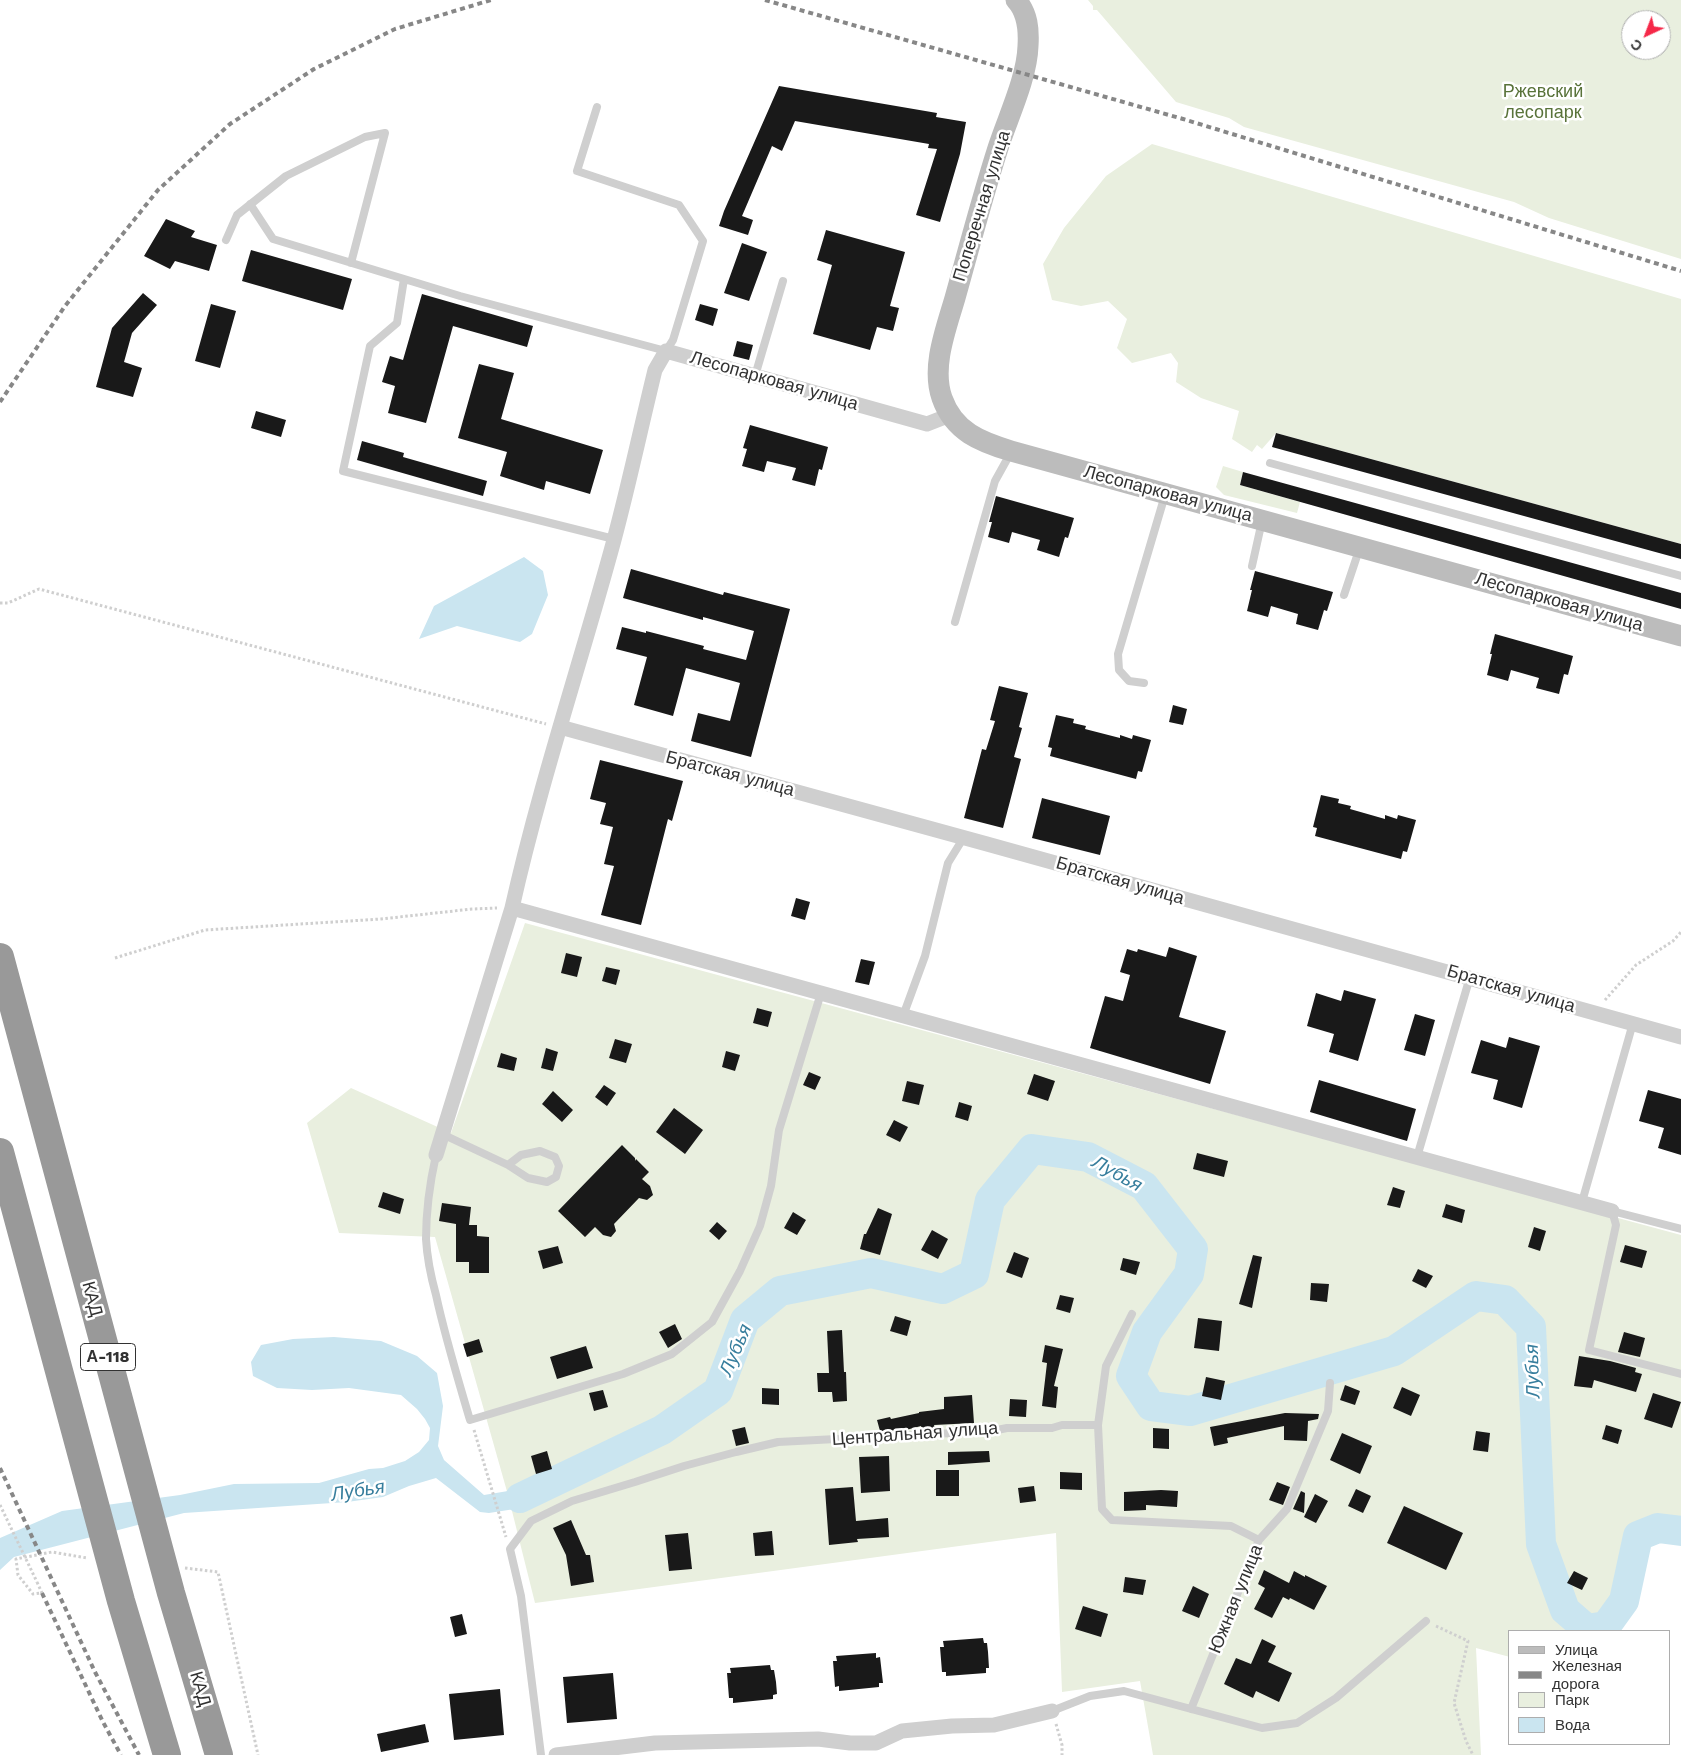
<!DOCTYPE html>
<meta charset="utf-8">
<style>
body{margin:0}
#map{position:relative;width:1681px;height:1755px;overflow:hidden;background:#fff;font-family:"Work Sans",sans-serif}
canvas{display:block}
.legend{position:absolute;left:1508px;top:1630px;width:162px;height:115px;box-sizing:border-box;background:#fff;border:1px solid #adadad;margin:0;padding:6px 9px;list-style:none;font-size:15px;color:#323232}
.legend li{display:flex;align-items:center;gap:10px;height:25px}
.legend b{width:25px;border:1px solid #adadad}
.north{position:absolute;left:1621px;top:10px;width:50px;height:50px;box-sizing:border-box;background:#fff;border:1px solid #adadad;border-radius:50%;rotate:223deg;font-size:14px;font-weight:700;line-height:20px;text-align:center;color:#323232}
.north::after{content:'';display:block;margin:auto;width:18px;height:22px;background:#f52848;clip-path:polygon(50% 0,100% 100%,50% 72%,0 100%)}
</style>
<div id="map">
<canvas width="1681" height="1755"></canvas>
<ul class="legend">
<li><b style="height:6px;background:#bcbcbc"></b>Улица</li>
<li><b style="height:6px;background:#878787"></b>Железная дорога</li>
<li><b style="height:14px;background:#e9efdf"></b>Парк</li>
<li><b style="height:14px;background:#cae5f0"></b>Вода</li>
</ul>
<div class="north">С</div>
</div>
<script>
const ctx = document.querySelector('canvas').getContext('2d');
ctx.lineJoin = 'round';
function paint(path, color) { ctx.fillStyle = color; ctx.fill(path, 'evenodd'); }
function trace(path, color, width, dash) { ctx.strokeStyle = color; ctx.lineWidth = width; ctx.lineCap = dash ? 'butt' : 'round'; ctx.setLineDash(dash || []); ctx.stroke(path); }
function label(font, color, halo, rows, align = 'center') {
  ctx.font = font + ' "Work Sans",sans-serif'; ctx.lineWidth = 5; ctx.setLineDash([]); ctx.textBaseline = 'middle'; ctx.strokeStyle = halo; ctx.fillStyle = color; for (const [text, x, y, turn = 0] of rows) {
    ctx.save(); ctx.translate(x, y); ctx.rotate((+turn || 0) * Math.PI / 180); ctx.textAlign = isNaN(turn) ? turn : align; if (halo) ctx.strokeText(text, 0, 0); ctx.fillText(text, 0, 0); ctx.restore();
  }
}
paint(new Path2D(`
 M1088 0H1681V259L1549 218 1514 202 1244 127 1229 118 1176 102 1097 10H1093V6ZM1631 20H1661V50H1631Z
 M1152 144 1681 299V544L1276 433 1262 449 1257 445 1252 452 1232 439 1239 411 1201 398 1176 382 1178 363 1171 353 1132 363 1117 348 1127 319 1108 301 1081 306 1052 300 1043 264 1064 228 1106 176Z
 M1223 466 1243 472 1240 485 1300 502 1297 513 1224 495 1216 487Z
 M525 923 1681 1235V1522L1656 1518 1629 1528 1614 1597 1600 1616 1579 1631H1510V1657L1476 1648 1481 1755H1153L1140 1681 1062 1692 1056 1533 535 1603 508 1495 435 1237 339 1233 307 1123 351 1088 451 1133Z`), '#e9efdf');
paint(new Path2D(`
 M524 557 543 571 548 595 532 634 520 642 457 626 419 639 434 606Z
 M334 1337 381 1341 417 1356 437 1373 443 1406 438 1446 444 1460 484 1495 514 1490 553 1473 561 1486 521 1508 489 1513 480 1512 436 1478 409 1486 383 1497 347 1502 184 1513 14 1557 0 1570V1538L62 1511 180 1495 234 1484 319 1483 369 1469 383 1468 405 1461 419 1452 429 1440 430 1428 425 1419 417 1409 401 1395 349 1388 312 1390 277 1388 253 1376 251 1362 261 1345 293 1339Z`), '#cae5f0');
trace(new Path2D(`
 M520 1498 662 1430 718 1391 745 1320 780 1291 871 1273 943 1289 974 1274 990 1200 1032 1149 1088 1157 1144 1186 1193 1249 1189 1274 1147 1332 1131 1376 1151 1406 1190 1411 1394 1351 1476 1296 1505 1300 1531 1327 1541 1544 1565 1610 1587 1629 1606 1626 1624 1601 1638 1536 1658 1528 1681 1531`), '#cae5f0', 30);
paint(new Path2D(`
 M779 86 937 113 936 117 966 122 960 154 940 222 916 215 937 149 928 148 929 144 795 121 782 151 772 146 742 216 753 220 748 235 719 226 724 211Z
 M166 219 195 231 191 237 217 245 209 271 175 261 170 269 144 256Z
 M826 230 905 252 890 306 899 308 893 331 877 327 870 350 813 334 832 265 817 260Z
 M742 243 767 252 749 301 724 293Z
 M251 250 352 279 343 310 242 281Z
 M143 293 157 305 132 333 124 362 142 368 133 397 96 387 112 328Z
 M422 294 533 326 527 347 453 326 426 423 388 413 395 386 382 382 390 356 403 360Z
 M211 304 236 311 220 368 195 361Z
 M700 304 718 309 713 326 695 320Z
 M737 341 753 345 749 360 733 356Z
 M479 364 514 373 501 419 603 450 590 494 546 481 544 490 500 476 507 452 458 438Z
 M256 411 286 420 281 437 251 428Z
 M750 425 828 447 822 470 819 469 815 486 792 480 796 468 767 461 764 472 742 466 747 449 743 448Z
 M1276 433 1681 544V559L1272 447Z
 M362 441 404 453 403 457 487 481 483 496 357 460Z
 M1243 472 1681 593V609L1240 485Z
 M996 496 1074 518 1068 538 1065 537 1059 557 1037 550 1040 540 1012 532 1009 543 988 537 992 522H989Z
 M631 569 723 595 724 592 790 609 751 757 691 741 698 713 730 721 740 683 686 668 673 716 634 705 647 657 616 649 622 627 646 633V631L704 646 703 649 746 660 754 631 703 617V620L623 598Z
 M1255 571 1333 592 1327 611 1324 610 1318 630 1296 624 1298 614 1271 606 1268 617 1247 611 1252 590H1250Z
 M1495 634 1573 656 1568 675 1564 674 1559 694 1536 688 1539 678 1511 670 1508 681 1487 675 1492 654H1490Z
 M999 686 1028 693 1019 727 1022 728 1014 757 1021 759 1003 828 964 818 982 749 986 750 995 721 990 720Z
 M1173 705 1187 709 1183 725 1169 722Z
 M1056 715 1074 719 1073 723 1086 726 1085 729 1120 738V735L1132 739 1133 735 1151 740 1142 772 1138 771 1136 779 1050 756 1052 748 1048 747Z
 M600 760 683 781 672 821 668 819 641 925 601 915 614 866 604 864 613 827 600 824 606 803 590 799Z
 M1321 795 1339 799 1338 803 1351 806 1350 809 1385 819V815L1397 819 1398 815 1416 820 1407 852 1403 851 1401 859 1315 836 1317 828 1313 827Z
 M1042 798 1110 816 1100 855 1032 838Z
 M796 898 810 902 805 920 791 916Z
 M1169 947 1197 956 1179 1017 1226 1031 1210 1084 1090 1048 1105 996 1123 1001 1130 975 1120 972 1127 949 1137 952 1138 949 1166 957Z
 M566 953 582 957 577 977 561 973Z
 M861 959 875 962 869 985 855 982Z
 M606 967 620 970 616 985 602 981Z
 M1344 990 1376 999 1358 1061 1329 1052 1334 1034 1307 1026 1316 993 1341 1001Z
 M757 1008 772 1012 768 1027 753 1023Z
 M1415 1014 1435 1020 1425 1056 1404 1050Z
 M1509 1037 1540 1046 1522 1108 1493 1099 1498 1080 1471 1073 1481 1040 1506 1048Z
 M615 1039 632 1044 626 1063 609 1058Z
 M546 1048 558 1052 553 1071 541 1068Z
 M726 1051 740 1055 735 1071 722 1067Z
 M501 1053 517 1058 514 1071 497 1067Z
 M809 1072 821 1077 815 1090 803 1085Z
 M1034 1074 1055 1081 1048 1101 1027 1094Z
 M1319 1080 1416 1109 1407 1141 1310 1112Z
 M907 1081 924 1085 919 1105 902 1101Z
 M604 1085 616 1093 607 1106 595 1097Z
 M1648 1090 1681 1099V1155L1658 1148 1664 1128 1639 1121Z
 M553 1091 573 1110 562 1122 542 1104Z
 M959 1102 972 1106 968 1121 955 1117Z
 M674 1108 703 1130 685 1154 656 1132Z
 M894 1120 908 1127 900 1142 886 1135Z
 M622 1145 635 1158V1161L636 1159 649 1172 642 1179 650 1186 653 1195 647 1200 639 1198 614 1224 616 1231 611 1237 603 1235 595 1227 585 1237 558 1211Z
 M1197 1153 1228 1161 1224 1177 1193 1169Z
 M1393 1187 1405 1191 1400 1208 1387 1205Z
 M383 1192 404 1199 400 1214 378 1207Z
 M442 1203 471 1207 469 1225H477V1236L489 1237V1273H469V1262H456V1224L439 1221Z
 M1446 1204 1465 1210 1462 1223 1442 1217Z
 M878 1208 892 1214 880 1255 860 1249 864 1234H866Z
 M793 1212 806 1220 797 1235 784 1228Z
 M717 1222 727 1231 719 1240 709 1231Z
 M1534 1227 1546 1231 1540 1251 1528 1247Z
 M932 1230 948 1239 938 1259 921 1250Z
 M1625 1245 1647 1251 1642 1268 1620 1262Z
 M558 1246 563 1263 543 1269 538 1251Z
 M1014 1252 1029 1258 1022 1278 1006 1272Z
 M1253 1255 1262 1257 1252 1308 1239 1304Z
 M1123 1258 1140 1262 1136 1275 1120 1270Z
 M1418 1269 1433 1276 1426 1288 1412 1281Z
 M1311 1283 1329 1284 1327 1302 1310 1300Z
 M1060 1295 1074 1298 1070 1313 1056 1309Z
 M895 1316 911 1321 907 1336 890 1331Z
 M1198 1318 1222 1321 1219 1351 1194 1348Z
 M675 1324 682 1339 668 1348 659 1332Z
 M842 1330 844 1372H846L847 1401 833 1402 832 1392H818L817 1373H829L827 1331Z
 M1624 1332 1645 1338 1640 1357 1618 1352Z
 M479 1339 483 1352 467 1357 463 1344Z
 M1045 1345 1063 1349 1054 1386 1058 1387 1056 1408 1042 1406 1047 1363 1042 1362Z
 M586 1346 593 1368 557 1379 550 1357Z
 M1579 1356 1610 1361 1636 1368 1635 1372 1642 1374 1636 1392 1594 1380 1592 1388 1574 1386Z
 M1206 1377 1225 1381 1221 1400 1202 1396Z
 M1345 1385 1360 1391 1355 1405 1340 1400Z
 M1402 1387 1420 1395 1411 1416 1393 1408Z
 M762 1388 779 1389V1405L762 1404Z
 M603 1390 608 1407 594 1411 589 1393Z
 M1653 1393 1681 1402 1672 1428 1644 1419Z
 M972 1395 974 1423 934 1425 935 1428 922 1429 921 1426 906 1430 880 1431 877 1420 890 1417 891 1419 919 1413V1412L944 1409V1397Z
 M1010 1399 1027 1400 1026 1417 1009 1416Z
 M1285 1413 1319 1414 1318 1419 1308 1421 1307 1441 1284 1440V1426L1227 1438 1228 1443 1214 1446 1210 1427Z
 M1606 1425 1622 1430 1618 1444 1602 1439Z
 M745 1427 749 1443 736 1446 732 1430Z
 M1153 1428 1169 1429V1449L1153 1448Z
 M1476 1431 1490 1433 1488 1452 1473 1450Z
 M1342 1433 1372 1446 1360 1474 1330 1460Z
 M547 1451 552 1469 536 1474 531 1456Z
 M989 1451 990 1462 948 1465V1452Z
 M889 1456 890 1491 861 1493 859 1457Z
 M936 1470H959V1496H936Z
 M1060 1472 1082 1473V1490L1060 1489Z
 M1277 1482 1290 1487 1283 1505 1269 1500Z
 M1034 1486 1036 1501 1020 1503 1018 1488Z
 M853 1487 856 1521 888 1518 889 1537 857 1539 858 1542 829 1545 825 1489Z
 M1356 1489 1371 1496 1363 1513 1348 1506Z
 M1161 1490 1178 1491 1177 1507 1146 1505V1510L1124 1511V1492Z
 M1301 1491 1305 1493 1304 1513 1293 1509Z
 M1315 1494 1328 1501 1316 1523 1304 1517Z
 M1404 1506 1463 1533 1446 1570 1387 1543Z
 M571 1520 586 1555H590L594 1582 571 1586 566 1555 553 1528Z
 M772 1531 774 1555 755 1556 753 1533Z
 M688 1533 692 1569 669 1571 665 1535Z
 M1264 1570 1289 1583 1294 1571 1305 1577V1575L1327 1586 1314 1610 1290 1598 1289 1600 1283 1597 1272 1618 1254 1609 1265 1588 1258 1584Z
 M1574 1571 1588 1578 1582 1590 1567 1583Z
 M1125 1577 1146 1580 1143 1595 1123 1592Z
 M1193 1586 1209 1594 1199 1618 1182 1611Z
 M1083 1606 1108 1614 1101 1637 1075 1629Z
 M462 1614 467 1634 455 1637 450 1617Z
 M983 1638 984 1643H987L988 1652 989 1668H986V1673L946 1676V1672H942L940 1647H944L943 1641Z
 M1262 1639 1276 1646 1268 1662 1292 1673 1279 1702 1256 1691 1253 1698 1224 1684 1236 1658 1251 1664Z
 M876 1653V1658L880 1657 883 1683H879V1687L839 1691V1686L835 1687 833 1661H837L836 1656Z
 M770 1665 771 1670H774L776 1682 777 1694 773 1695V1699L733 1703V1698H729L727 1673H731L730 1668Z
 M613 1673 617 1719 567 1723 563 1677Z
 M500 1689 504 1735 454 1740 449 1694Z
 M425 1724 429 1742 381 1752 377 1734Z`), '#191919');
trace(new Path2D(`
 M0 603H8L39 589 546 724
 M115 958 205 930 381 919 472 909 497 908
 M1605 1000 1636 965 1673 941 1681 932
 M474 1430 506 1537
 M185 1568 218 1572 258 1755
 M37 1582 42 1593 33 1594 18 1575 16 1559 52 1552 87 1558
 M1436 1626 1468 1641 1454 1703 1466 1741 1473 1755
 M1056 1724 1062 1745V1755`), '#cfcfcf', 3, [2.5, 2.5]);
trace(new Path2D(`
 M250 204 273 239 460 296 666 351 673 340 703 241 679 205 577 171 597 107
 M226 240 237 215 286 176 365 137 385 133 351 263
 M404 279 397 323 370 346 343 471 614 539
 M755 376 783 281
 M1270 463 1681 576
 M1252 566 1262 521
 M1344 595 1359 550
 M955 622 995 481 1010 454
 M1144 683 1129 681 1119 670 1118 654 1165 495
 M903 1016 925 956 948 863 964 837
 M442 1134 508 1165 521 1155 540 1151 555 1157 559 1166 556 1177 547 1182 528 1178 508 1165
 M436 1155C430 1182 426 1211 426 1239 427 1257 431 1277 436 1295 445 1337 458 1379 470 1420L623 1374 672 1354 712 1322 740 1271 760 1226 771 1186 779 1130 821 993
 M1417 1157 1470 977
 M1582 1202 1633 1023
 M1681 1229 1612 1211 1616 1225 1589 1350 1681 1374
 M1098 1425 1106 1366 1132 1314
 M1191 1709 1259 1540 1287 1509 1328 1411 1330 1383
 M1052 1711 1090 1696 1124 1691 1262 1728 1297 1723 1336 1698 1426 1621
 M541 1755 521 1596 510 1549 531 1521 572 1501 635 1482 684 1466 736 1452 778 1442 992 1431 1007 1428H1052L1062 1425H1098L1102 1509 1112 1520 1231 1526 1259 1540`), '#cfcfcf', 8);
trace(new Path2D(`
 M560 727C934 829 1308 932 1681 1037
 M512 908 1612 1211
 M436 1155 512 908C540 783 581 662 614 540 629 484 641 427 655 370L666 351 927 424 950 415
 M556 1755 655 1743 818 1739 850 1743H876L902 1731 952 1726 994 1725 1052 1711`), '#cfcfcf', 15);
trace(new Path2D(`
 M1016 0C1028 13 1029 30 1028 46 1027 78 1008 117 998 148 982 198 969 248 955 298 946 329 931 367 942 398 954 432 981 442 1011 451L1681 636`), '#bcbcbc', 21);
trace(new Path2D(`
 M765 0 1183 119 1681 271
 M0 402 65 306 158 190 230 124 314 69 395 29 491 0
 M0 1468 95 1672 139 1755
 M42 1593 103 1722 121 1755`), '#878787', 4, [5, 4]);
trace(new Path2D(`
 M0 1505 37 1582`), '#cfcfcf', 3, [2.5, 2.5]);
trace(new Path2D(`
 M0 957 171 1593 219 1755
 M0 1152 121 1601 167 1755`), '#999', 28);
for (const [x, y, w] of [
 [108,1357,55]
]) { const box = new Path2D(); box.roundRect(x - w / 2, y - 13.5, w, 27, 4); ctx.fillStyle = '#fff'; ctx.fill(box); trace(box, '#323232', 1); }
label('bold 16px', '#323232', null, [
 ["А-118",108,1357]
]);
label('18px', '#59733a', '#fff', [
 ["Ржевский",1543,92],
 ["лесопарк",1543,113]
]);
label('18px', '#323232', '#fff', [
 ["Поперечная улица",982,206,-73],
 ["Лесопарковая улица",774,381,16],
 ["Лесопарковая улица",1168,494,15],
 ["Лесопарковая улица",1559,602,16],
 ["Братская улица",730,774,15],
 ["Братская улица",1120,881,16],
 ["Братская улица",1511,989,16],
 ["КАД",92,1299,75],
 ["Центральная улица",915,1434,-4],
 ["Южная улица",1236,1599,-68],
 ["КАД",200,1689,74]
]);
label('italic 19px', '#377e9d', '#fff', [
 ["Лубья",1117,1174,29],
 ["Лубья",736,1350,-67],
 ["Лубья",1533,1371,-92],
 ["Лубья",358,1491,-9]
]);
</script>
